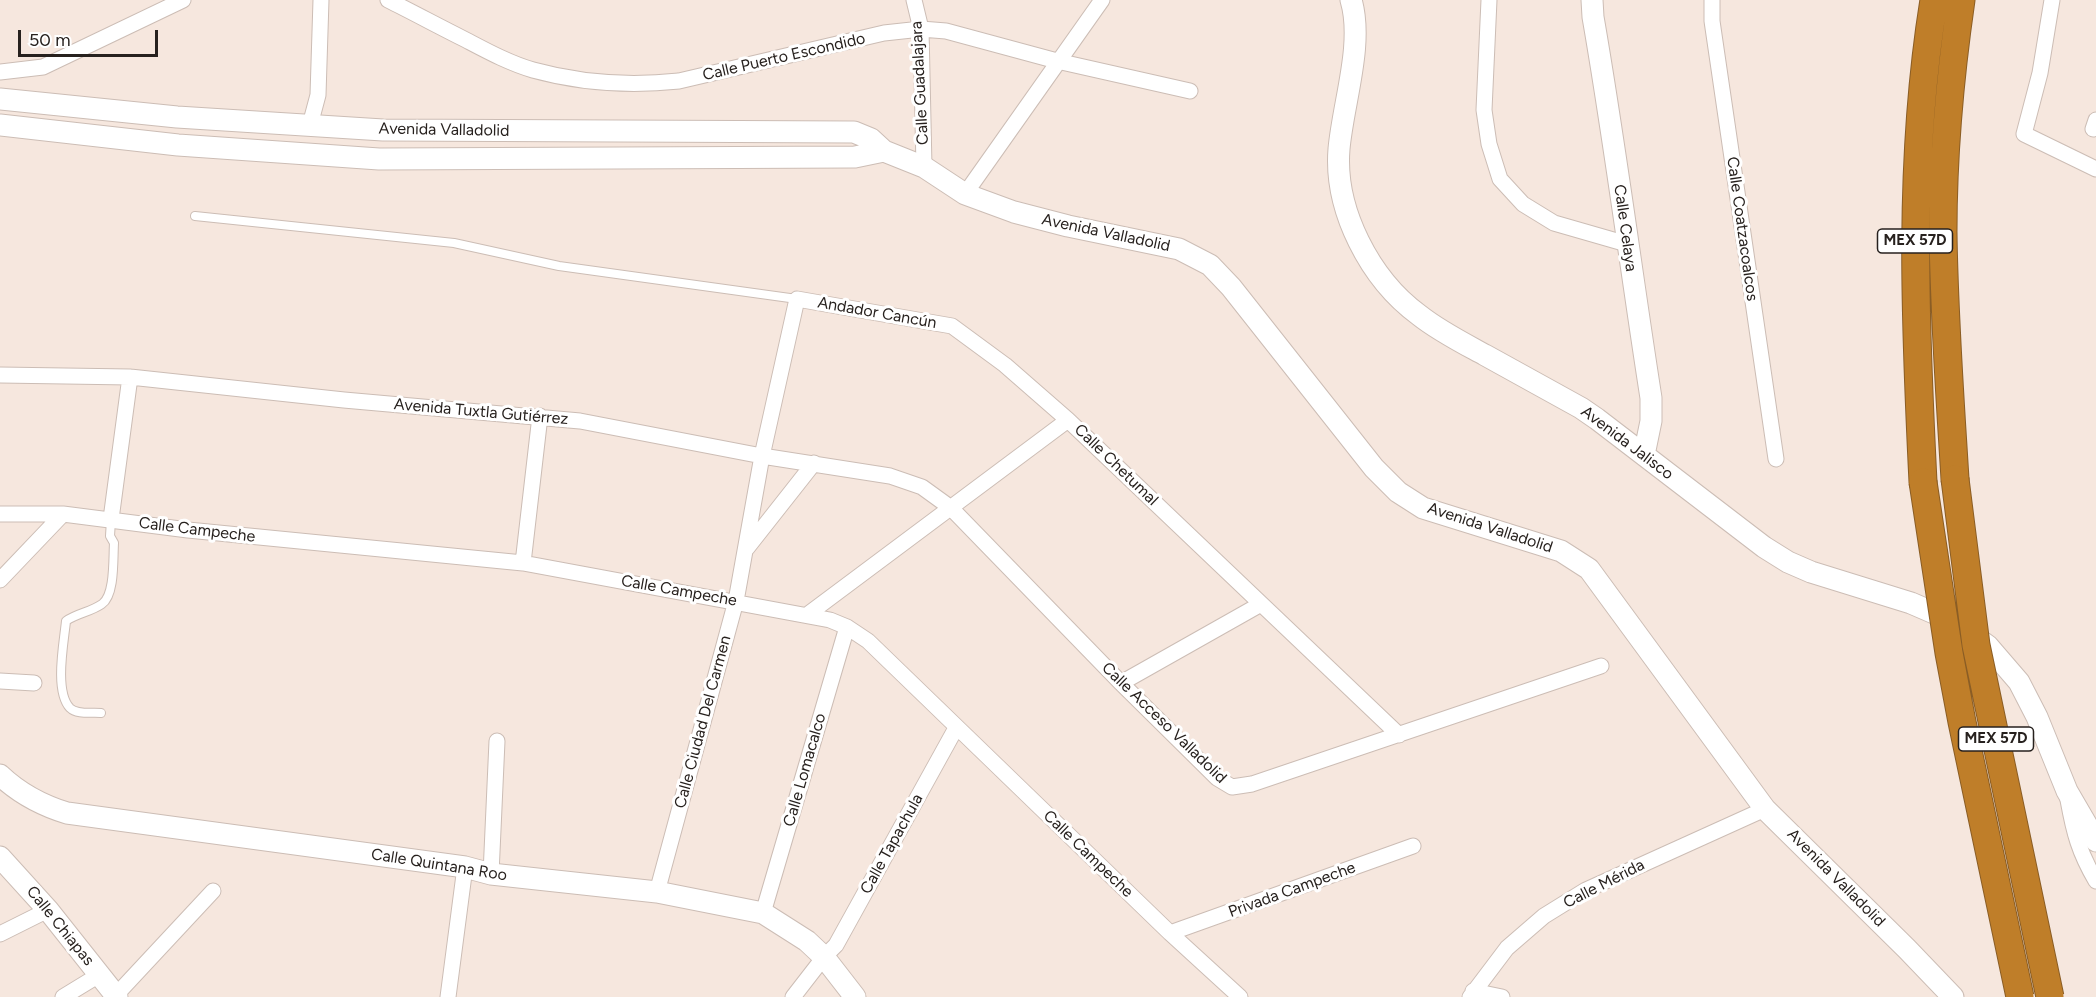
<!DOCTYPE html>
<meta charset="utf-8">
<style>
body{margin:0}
#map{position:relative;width:2096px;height:997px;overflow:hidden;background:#f6e7de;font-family:Figtree,sans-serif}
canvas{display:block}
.scale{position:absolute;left:18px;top:30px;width:140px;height:27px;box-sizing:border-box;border:3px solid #27211e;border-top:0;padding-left:8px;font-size:18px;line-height:21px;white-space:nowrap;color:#27211e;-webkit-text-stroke:4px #fff;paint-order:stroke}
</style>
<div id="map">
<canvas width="2096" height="997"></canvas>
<div class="scale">50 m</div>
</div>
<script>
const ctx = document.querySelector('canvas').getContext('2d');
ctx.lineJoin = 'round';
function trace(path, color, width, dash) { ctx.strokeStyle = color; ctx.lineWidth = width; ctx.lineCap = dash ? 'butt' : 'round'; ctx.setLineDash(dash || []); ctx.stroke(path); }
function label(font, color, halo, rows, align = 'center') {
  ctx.font = font + ' Figtree,sans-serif'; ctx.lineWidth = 6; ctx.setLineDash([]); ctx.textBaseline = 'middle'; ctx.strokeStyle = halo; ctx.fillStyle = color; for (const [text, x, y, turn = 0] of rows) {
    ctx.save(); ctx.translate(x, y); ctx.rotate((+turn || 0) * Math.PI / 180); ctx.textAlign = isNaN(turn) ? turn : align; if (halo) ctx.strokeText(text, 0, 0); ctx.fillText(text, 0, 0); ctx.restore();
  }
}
const lane = new Path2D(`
 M195 216 454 243 559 266 797 299
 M101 713C92 712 77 715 70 708 54 691 64 642 66 621 77 613 91 612 102 604 115 595 113 559 114 543L110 536 111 520`);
const street = new Path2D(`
 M388 0C414 13 440 27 466 40 487 51 509 63 533 70 580 83 631 86 679 81L884 33 921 29 946 31 1057 61 1190 91
 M914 0 921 29 924 167
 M1489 0 1484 110 1489 144 1500 179 1523 204 1554 223 1627 244
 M1712 0V21L1776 459
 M2052 0 2040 73 2024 134 2096 169
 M0 72 43 67 183 0
 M310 125 318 95 321 0
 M2093 129 2096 120
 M965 194 1102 0
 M0 375 130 377 344 400 580 421 762 456 890 476 922 487 951 508 1121 683 1217 778 1232 787 1252 784 1601 666
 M0 514H63L188 530 523 563 830 620 847 627 868 641 1170 933 1240 997
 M111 519 130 377
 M747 548 814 463
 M523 563 540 416
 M0 580 63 514
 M807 615 1068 420
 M0 681 34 683
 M1121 683 1261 604
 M2068 800C2074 833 2079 852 2096 881
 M491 874 497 741
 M657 892 736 601 762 456 797 299 952 326 1005 365 1068 420 1399 735
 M763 913 847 627
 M1170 933 1413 846
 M0 934 48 910
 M1473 991 1502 997
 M116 995 213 891
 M63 997 99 975
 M448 997 465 867
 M793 997 824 957 836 945 956 728
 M1470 997 1507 948 1544 916 1586 890 1765 809`);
const secondary = new Path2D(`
 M1351 0C1364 44 1343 103 1339 149 1334 210 1370 279 1419 315 1439 331 1463 343 1485 355 1517 373 1549 390 1581 408L1597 419 1764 547 1788 562 1811 572 1911 603 1955 622 1988 646 2019 682 2037 717 2067 791 2096 841
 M1592 0 1593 17C1615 143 1631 271 1651 398V421L1644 455
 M0 99 177 117 383 130 854 132 871 139 884 151 924 167 965 194 1014 212 1068 226 1179 249 1210 265 1231 287 1374 468 1398 492 1423 508 1561 551 1589 569 1765 809 1907 949 1953 997
 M0 125 178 145 379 159 855 157 884 151
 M0 775C20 794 41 805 67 813L465 867 491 874 657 892 763 913 807 941 824 957 855 997
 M0 857 48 910 117 997`);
const highway = new Path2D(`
 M1955 479C1950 397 1944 315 1943 232 1943 155 1950 76 1961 0
 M1923 482C1915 321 1908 160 1934 0`);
trace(lane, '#ccbdb5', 10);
trace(street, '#ccbdb5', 17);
trace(secondary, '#ccbdb5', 23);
trace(highway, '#8a5d25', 29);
trace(lane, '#fff', 8);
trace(street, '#fff', 15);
trace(secondary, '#fff', 21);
trace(highway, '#bf7e29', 27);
const highwayBridge = new Path2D(`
 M1955 479 1976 645 2050 997
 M1923 482 1949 653 1962 722 2020 997`);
trace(highwayBridge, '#8a5d25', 29, []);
trace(highwayBridge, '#bf7e29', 27);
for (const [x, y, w] of [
 [1915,241,75],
 [1996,739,75]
]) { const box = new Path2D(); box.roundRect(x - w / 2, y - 12, w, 24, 4.5); ctx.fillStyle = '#fff'; ctx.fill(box); trace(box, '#27211e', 1.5); }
label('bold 15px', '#27211e', null, [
 ["MEX 57D",1915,241],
 ["MEX 57D",1996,739]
]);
label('16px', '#27211e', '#fff', [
 ["Calle Puerto Escondido",784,57,-13],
 ["Calle Guadalajara",920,83,-93],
 ["Avenida Valladolid",444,130,1],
 ["Calle Celaya",1625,228,82],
 ["Calle Coatzacoalcos",1742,229,82],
 ["Avenida Valladolid",1106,233,12],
 ["Andador Cancún",877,313,10],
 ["Avenida Tuxtla Gutiérrez",481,412,5],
 ["Avenida Jalisco",1627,443,37],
 ["Calle Chetumal",1116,465,44],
 ["Avenida Valladolid",1490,528,18],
 ["Calle Campeche",197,530,7],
 ["Calle Campeche",679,591,10],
 ["Calle Ciudad Del Carmen",703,722,-75],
 ["Calle Acceso Valladolid",1164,723,44],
 ["Calle Lomacalco",805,770,-74],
 ["Calle Tapachula",892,844,-61],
 ["Calle Campeche",1088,854,44],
 ["Calle Quintana Roo",439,865,9],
 ["Avenida Valladolid",1836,878,45],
 ["Calle Mérida",1604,884,-27],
 ["Privada Campeche",1292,890,-20],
 ["Calle Chiapas",60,926,51]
]);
</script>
